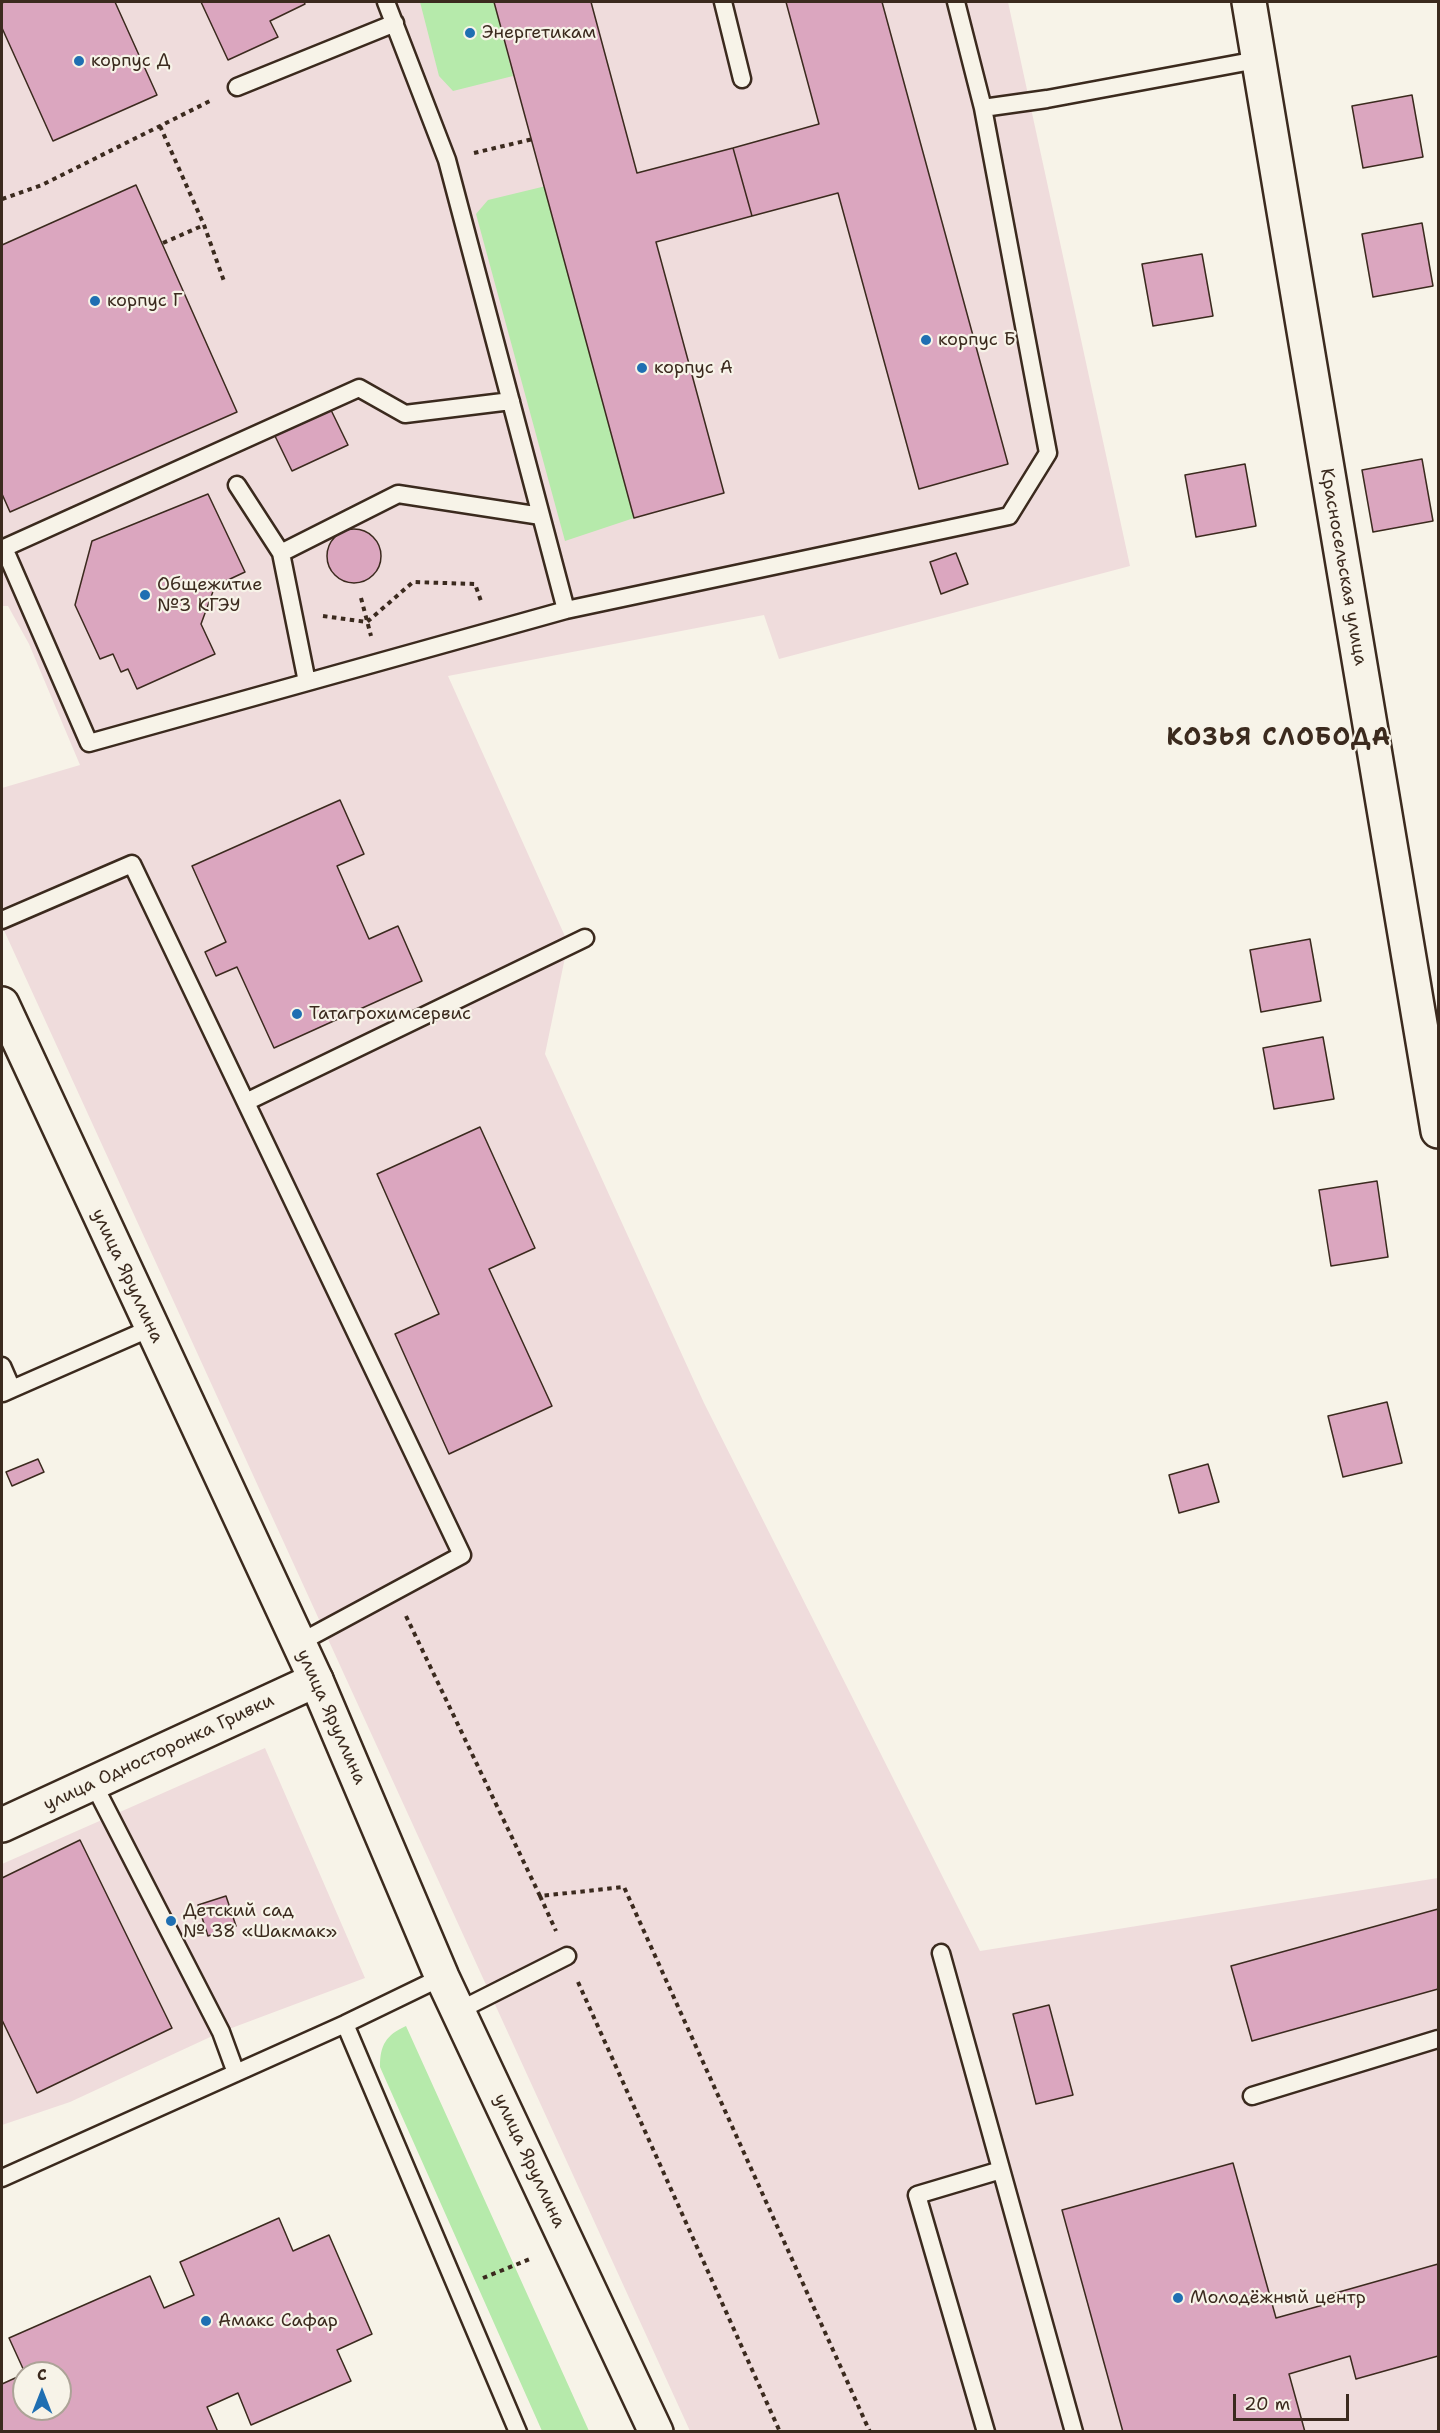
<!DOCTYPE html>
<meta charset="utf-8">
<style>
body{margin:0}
#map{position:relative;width:1440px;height:2433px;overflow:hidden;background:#f7f3e8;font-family:"Shantell Sans",sans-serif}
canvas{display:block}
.frame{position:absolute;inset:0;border:3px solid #3b2a1e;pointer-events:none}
.north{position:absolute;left:12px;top:2361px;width:60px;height:60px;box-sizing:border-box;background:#f7f3e8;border:2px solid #aca397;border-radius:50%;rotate:0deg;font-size:16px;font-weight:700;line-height:24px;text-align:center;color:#3b2a1e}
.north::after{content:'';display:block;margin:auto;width:21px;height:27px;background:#1f6fb2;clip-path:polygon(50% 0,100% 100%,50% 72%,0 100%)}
.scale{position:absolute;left:1233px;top:2394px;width:116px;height:27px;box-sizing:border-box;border:3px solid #3b2a1e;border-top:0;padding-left:8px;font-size:18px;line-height:21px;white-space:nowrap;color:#3b2a1e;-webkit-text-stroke:4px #f7f3e8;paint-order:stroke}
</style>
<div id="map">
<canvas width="1440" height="2433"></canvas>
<div class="frame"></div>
<div class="north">С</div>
<div class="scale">20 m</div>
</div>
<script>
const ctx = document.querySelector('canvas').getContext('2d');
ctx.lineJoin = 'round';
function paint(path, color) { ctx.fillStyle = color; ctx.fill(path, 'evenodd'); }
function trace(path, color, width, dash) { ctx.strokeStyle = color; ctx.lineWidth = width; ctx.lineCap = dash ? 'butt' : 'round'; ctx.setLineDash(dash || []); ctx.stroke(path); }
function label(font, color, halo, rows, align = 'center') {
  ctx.font = font + ' "Shantell Sans",sans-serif'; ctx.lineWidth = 4.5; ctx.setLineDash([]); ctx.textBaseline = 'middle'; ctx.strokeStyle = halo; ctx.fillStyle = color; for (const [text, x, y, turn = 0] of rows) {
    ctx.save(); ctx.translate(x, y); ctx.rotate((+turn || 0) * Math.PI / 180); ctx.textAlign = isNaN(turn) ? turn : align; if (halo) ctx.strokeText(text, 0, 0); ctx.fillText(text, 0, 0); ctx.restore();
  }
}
paint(new Path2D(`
 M2 2H1008L1130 566 779 659 764 615 448 676 568 943 545 1054 704 1403 980 1951 1438 1878V2431H690L2 926V788L80 765 29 644 8 606H2Z
 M265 1748 365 1978 221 2032 70 2102 2 2125V1864Z`), '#efdcdc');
paint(new Path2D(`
 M420 2H494L513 76 453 91 439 76Z
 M546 186 634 518 565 541 476 214 488 200Z
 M406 2026 589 2431H542L380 2067C380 2045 386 2035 406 2026Z`), '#b6eaab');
const building = new Path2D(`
 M4 2H115L157 95 53 141 2 28V3Z
 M201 2H304L305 4 270 21 278 37 228 60Z
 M494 2H591L637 173 733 148 752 216 656 242 724 493 634 518Z
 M786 2H882L1008 464 919 489 838 193 752 216 733 148 819 124Z
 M1412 95 1423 157 1363 168 1352 106Z
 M136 185 237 412 10 512 2 494V245Z
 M1422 223 1433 286 1373 297 1362 234Z
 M1202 254 1213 316 1153 326 1142 264Z
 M330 408 348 445 292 471 274 434Z
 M1422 459 1433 521 1373 532 1362 470Z
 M1245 464 1256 526 1196 537 1185 475Z
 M208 494 245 572 215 586 201 624 215 654 137 689 128 669 121 672 113 654 100 659 75 605 92 541Z
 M327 556a27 27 0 1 1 54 0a27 27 0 1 1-54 0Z
 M956 553 968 584 941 594 930 562Z
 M340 800 364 854 337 866 369 939 398 926 422 981 274 1048 237 967 216 976 205 952 226 942 192 866Z
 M1310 939 1321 1001 1261 1012 1250 950Z
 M1323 1037 1334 1099 1274 1109 1263 1048Z
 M480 1127 535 1248 489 1269 552 1406 449 1454 395 1334 439 1314 377 1174Z
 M1377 1181 1388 1257 1331 1266 1319 1190Z
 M1387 1402 1402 1463 1343 1477 1328 1416Z
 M38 1459 44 1472 12 1486 6 1472Z
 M1208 1464 1219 1502 1179 1513 1169 1475Z
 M80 1840 172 2028 37 2093 2 2020V1878Z
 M226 1896 236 1926 208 1936 198 1905Z
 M1438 1909V1989L1252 2041 1231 1966Z
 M1049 2005 1073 2095 1036 2104 1013 2014Z
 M1233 2163 1276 2318 1334 2302 1332 2294 1438 2264V2356L1356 2379 1350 2356 1289 2374 1305 2432H1123L1062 2210Z
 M279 2218 293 2251 329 2235 372 2334 337 2350 351 2381 251 2425 238 2393 207 2407 218 2432H2V2384L24 2374V2409H60V2373H25L9 2338 150 2276 164 2308 194 2295 180 2262Z`);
paint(building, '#dba6bf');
trace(building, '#3b2a1e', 1.5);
const lane = new Path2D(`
 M723 2 742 79
 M237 87 395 23
 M983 108 1047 99 1257 60
 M237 485 281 553 307 682
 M4 548 359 388 405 414 511 401
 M2 549 4 548 89 743 566 610 447 160 386 2
 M281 553 398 494 541 516
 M566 610 1009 516 1048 453 983 108 956 2
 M2 920 132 864 462 1555 299 1643
 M246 1102 585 938
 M2 1366 12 1389 3 1393
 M12 1389 151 1328
 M93 1783 221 2032 236 2073
 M941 1953 1074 2432
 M458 2011 567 1956
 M345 2024 518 2432
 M1252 2096 1438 2039
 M2 2178 345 2024 442 1977
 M986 2432 917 2195 1001 2170`);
const street = new Path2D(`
 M1249 2 1438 1131
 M2 1825 316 1680`);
const secondary = new Path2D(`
 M2 1004 316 1680 442 1977 656 2432`);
trace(lane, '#3b2a1e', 21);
trace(street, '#3b2a1e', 38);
trace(secondary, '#3b2a1e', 38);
trace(new Path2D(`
 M160 126 204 225 225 284
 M474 153 533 139
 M2 199 42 185 212 100
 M163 243 204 225
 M361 598 371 636
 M323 616 367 622 413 582 475 584 482 604
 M406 1616 540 1896 624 1887 870 2432
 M540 1896 556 1931
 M578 1982 780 2432
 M483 2278 530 2259`), '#3b2a1e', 4, [4.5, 4.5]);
trace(lane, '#f7f3e8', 16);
trace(street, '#f7f3e8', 33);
trace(secondary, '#f7f3e8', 33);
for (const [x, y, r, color] of [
 [470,33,6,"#1f6fb2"],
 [79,61,6,"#1f6fb2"],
 [95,301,6,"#1f6fb2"],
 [926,340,6,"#1f6fb2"],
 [642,368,6,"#1f6fb2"],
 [145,595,6,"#1f6fb2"],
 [297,1014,6,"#1f6fb2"],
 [171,1921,6,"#1f6fb2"],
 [1178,2298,6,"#1f6fb2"],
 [206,2321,6,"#1f6fb2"]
]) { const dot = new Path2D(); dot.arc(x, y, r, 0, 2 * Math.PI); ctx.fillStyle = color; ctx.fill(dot); trace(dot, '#f7f3e8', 2); }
label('18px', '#3b2a1e', '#f7f3e8', [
 ["Энергетикам",482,33],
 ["корпус Д",91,61],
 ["корпус Г",107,301],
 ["корпус Б",938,340],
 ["корпус А",654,368],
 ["Общежитие",157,585],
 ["№3 КГЭУ",157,606],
 ["Татагрохимсервис",309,1014],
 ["Детский сад",183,1911],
 ["№ 38 «Шакмак»",183,1932],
 ["Молодёжный центр",1190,2298],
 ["Амакс Сафар",218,2321]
], 'left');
label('18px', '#3b2a1e', '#f7f3e8', [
 ["Красносельская улица",1343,567,80],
 ["улица Яруллина",127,1276,65],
 ["улица Яруллина",331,1717,66],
 ["улица Односторонка Гривки",159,1753,-25],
 ["улица Яруллина",529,2161,65]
]);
ctx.letterSpacing = '1.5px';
label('bold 24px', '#3b2a1e', '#f7f3e8', [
 ["КОЗЬЯ СЛОБОДА",1279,739]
]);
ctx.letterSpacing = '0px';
</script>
